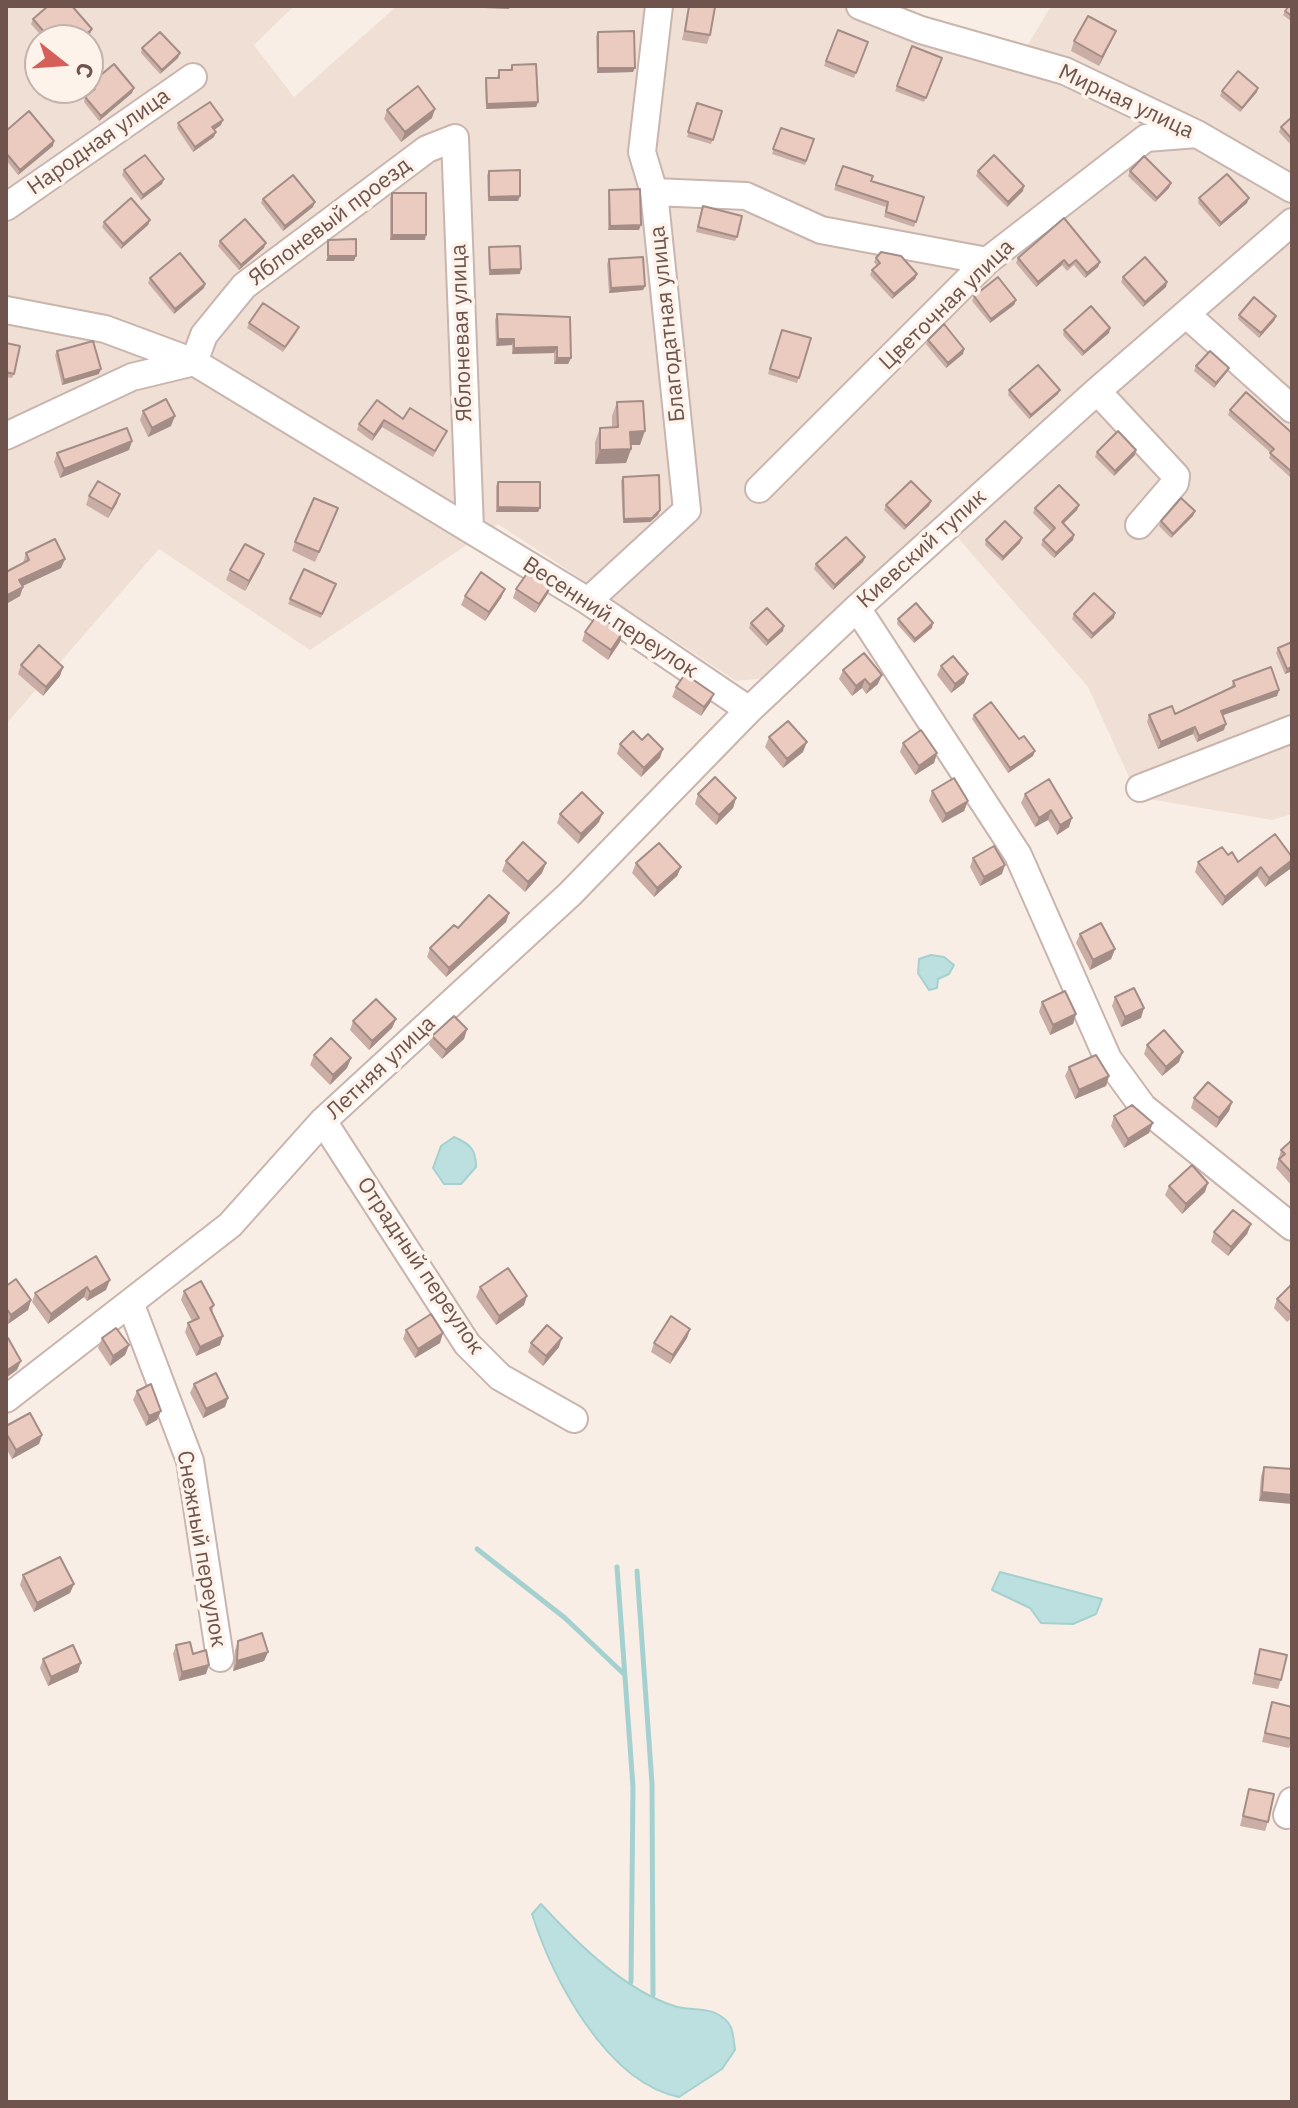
<!DOCTYPE html>
<meta charset="utf-8">
<style>
body{margin:0}
#map{position:relative;width:1298px;height:2108px;overflow:hidden;background:#f9eee5;font-family:"IBM Plex Sans",sans-serif}
canvas{display:block}
.frame{position:absolute;inset:0;border:8px solid #6f544e;pointer-events:none}
.north{position:absolute;left:24px;top:24px;width:80px;height:80px;box-sizing:border-box;background:#fdf3eb;border:2px solid #c4b3ac;border-radius:50%;rotate:107deg;font-size:22px;font-weight:700;line-height:32px;text-align:center;color:#6f544e}
.north::after{content:'';display:block;margin:auto;width:28px;height:36px;background:#d56059;clip-path:polygon(50% 0,100% 100%,50% 72%,0 100%)}
</style>
<div id="map">
<canvas width="1298" height="2108"></canvas>
<div class="frame"></div>
<div class="north">С</div>
</div>
<script>
const ctx = document.querySelector('canvas').getContext('2d');
ctx.lineJoin = 'round';
function paint(path, color) { ctx.fillStyle = color; ctx.fill(path, 'evenodd'); }
function trace(path, color, width, dash) { ctx.strokeStyle = color; ctx.lineWidth = width; ctx.lineCap = dash ? 'butt' : 'round'; ctx.setLineDash(dash || []); ctx.stroke(path); }
function label(font, color, halo, rows, align = 'center') {
  ctx.font = font + ' "IBM Plex Sans",sans-serif'; ctx.lineWidth = 7; ctx.setLineDash([]); ctx.textBaseline = 'middle'; ctx.strokeStyle = halo; ctx.fillStyle = color; for (const [text, x, y, turn = 0] of rows) {
    ctx.save(); ctx.translate(x, y); ctx.rotate((+turn || 0) * Math.PI / 180); ctx.textAlign = isNaN(turn) ? turn : align; if (halo) ctx.strokeText(text, 0, 0); ctx.fillText(text, 0, 0); ctx.restore();
  }
}
paint(new Path2D(`
 M6 6H294L254 45 294 97 397 6H894L1026 48 1051 6H1292V814L1272 820 1138 797 1088 687 938 515 767 678 736 681 498 524 310 650 159 549 6 724ZM40 40H88V88H40Z`), '#f0dfd5');
const water = new Path2D(`
 M931 955 944 957 954 965 949 974 938 979 937 988 929 990 918 973 919 959Z
 M454 1137C470 1144 476 1149 476 1167L461 1184H444L433 1168 441 1146Z
 M1000 1572 1102 1599 1096 1614 1073 1624 1041 1623 1030 1608 992 1590Z
 M541 1904C575 1941 624 1990 674 2006 689 2011 710 2007 722 2017 734 2025 733 2037 735 2050L722 2069 679 2097C606 2082 553 1979 532 1914Z`);
paint(water, '#bce0df');
trace(water, '#a4d1d0', 2);
trace(new Path2D(`
 M477 1549 565 1618 625 1675
 M617 1567 633 1787 631 1982
 M637 1571 652 1784 653 1995`), '#a4d1d0', 5);
const minor = new Path2D(`
 M860 6 921 30 1065 71 1197 134 1292 189
 M654 192 746 196 821 230 987 261
 M6 207 193 77
 M6 310 105 329 194 362 588 601 749 710
 M1187 315 1292 409
 M194 362 204 335 244 286 427 149 455 138 470 529
 M1097 391 1176 476 1175 483 1139 525
 M6 436 132 377 194 362
 M759 489 987 261 1146 138 1197 134
 M588 601 687 510 654 192 642 152 659 6
 M857 608 1018 855 1108 1059 1143 1107 1292 1227
 M1140 788 1292 729
 M323 1121 467 1344 500 1377 574 1419
 M131 1305 190 1461 220 1658
 M6 1399 230 1225 323 1121 570 894 749 710 857 608 1097 391 1292 222
 M1287 1815 1292 1801`);
trace(minor, '#c9b5ad', 30);
trace(minor, '#fff', 26);
paint(new Path2D(`
 M689 6H711L710 35 707 44 682 40Z
 M1292 6V22L1283 15 1285 11Z
 M33 19 90 34 83 40H67L64 37 61 40H45L31 24Z
 M838 30 868 42 854 78 824 66Z
 M598 32 633 72 597 73 596 36Z
 M1112 40 1099 66 1071 51 1074 41Z
 M142 48 178 58 160 74 141 53Z
 M942 58 924 102 895 91 897 86Z
 M512 65 538 102 536 107 486 109 485 83 486 78H497L499 70H510Z
 M90 84 132 93 99 121 84 102 85 97 92 92 89 89Z
 M1222 91 1257 92 1240 112 1220 96Z
 M697 103 722 111 711 144 687 137Z
 M387 110 432 118 401 142 384 119Z
 M1292 117V146L1279 132 1281 127Z
 M178 123 221 125 214 130V137L193 152 177 128Z
 M781 128 814 139 805 165 772 154Z
 M6 131 53 146 18 175 6 160Z
 M843 166 871 181 924 197 914 227 884 217 886 207 834 190Z
 M124 170 162 184 141 200 122 175Z
 M489 171 520 196 518 201H488L487 175Z
 M978 171 1023 191 1007 207 976 176Z
 M1130 171 1171 183 1169 188 1155 202 1128 176Z
 M609 190 639 230H608V194Z
 M392 193 425 240H390V198Z
 M1199 198 1247 203 1219 227 1198 203Z
 M263 199 313 207 283 231 261 203Z
 M701 211 737 237 735 241 696 232Z
 M1064 218 1100 262 1098 267 1085 278 1074 265 1067 271 1062 265 1036 287 1016 263 1018 258Z
 M150 220 148 225 121 249 102 227 104 222Z
 M220 241 264 248 239 270 218 246Z
 M489 247 520 274 489 275 488 252Z
 M876 258 917 274 915 279 892 299 870 275 872 270 877 266 874 262Z
 M609 259 645 286 643 290 609 293 607 264Z
 M1123 277 1166 287 1143 307 1121 282Z
 M150 278 205 284 204 288 174 314 148 283Z
 M974 296 1016 300 1014 305 990 323 972 301Z
 M497 314 570 317 571 358 568 364H554V353L512 354V345L496 346 495 320Z
 M1239 315 1276 316 1274 321 1259 338 1238 319Z
 M249 323 297 332 283 352 247 328Z
 M1110 328 1109 333 1082 356 1063 335 1064 330Z
 M782 330 811 338 797 383 768 374Z
 M928 340 964 349 963 354 946 368 926 344Z
 M6 343 14 374 12 378 6 377Z
 M57 351 99 374 62 385 55 355Z
 M1196 366 1229 368 1227 372 1214 388 1194 371Z
 M1009 390 1058 394 1029 419 1008 395Z
 M617 402 640 445H631V449L626 463 595 464V442L600 428H612V416Z
 M1230 410 1292 433V474L1290 477 1269 458 1271 453 1228 415Z
 M143 411 171 426 148 437 140 420Z
 M403 419 447 431 433 457 382 427 372 441 357 430 359 424Z
 M132 441 129 450 60 478 54 462 57 453Z
 M1097 452 1135 455 1114 476 1095 457Z
 M623 477 660 510 658 515 650 522 623 523 621 481Z
 M498 482 540 508 538 512H496V486Z
 M89 496 117 503 108 518 86 505Z
 M931 501 929 506 904 530 884 510 886 505Z
 M1079 505 1077 510 1063 524 1074 535 1073 540 1054 558 1041 545 1043 540 1051 531 1033 513 1035 508Z
 M1195 511 1193 516 1171 538 1159 526 1161 521Z
 M334 518 315 562 292 551 295 542Z
 M986 540 1020 543 1002 561 985 545Z
 M26 553 65 559 61 568 23 586 20 596 6 604V572L23 563Z
 M264 554 260 564 245 591 226 580 230 570Z
 M865 557 863 562 833 590 814 569 816 564Z
 M304 569 336 584 321 618 288 604Z
 M551 586 547 595 535 613 513 598 516 589Z
 M505 589 501 598 485 621 461 605 465 596Z
 M1074 614 1114 618 1091 639 1072 619Z
 M898 619 932 628 914 643 897 624Z
 M751 623 783 631 766 646 749 628Z
 M585 632 620 642 608 660 582 641Z
 M1278 648 1292 671 1285 674 1276 653Z
 M21 665 60 676 43 696 18 674Z
 M941 666 968 674 964 683 951 693 937 675Z
 M843 670 878 684 866 694 862 688 852 696 839 679Z
 M1233 681 1279 690 1277 696 1223 715 1224 730 1197 742 1193 734 1158 749 1147 722 1149 715 1175 714 1231 688Z
 M676 687 714 694 710 703 701 716 672 697Z
 M974 715 1019 739 1033 756 1008 773 972 719Z
 M769 737 803 752 783 768 765 747Z
 M903 743 937 753 934 763 915 775 900 752Z
 M620 744 660 758 641 777 617 754Z
 M1049 779 1069 827 1057 835 1048 820 1035 827 1021 803 1025 794Z
 M932 791 968 801 964 811 942 823 929 801Z
 M698 794 736 798 733 808 716 825 695 804Z
 M560 814 599 822 578 844 557 823Z
 M1228 855 1238 862 1292 857V863L1290 869 1265 887 1257 876 1222 906 1195 872 1198 862Z
 M973 858 1002 874 980 886 970 867Z
 M506 861 546 863 542 873 525 892 502 871Z
 M636 863 681 867 677 876 654 897 632 873Z
 M509 913 506 922 446 977 427 957 430 948 458 928Z
 M1080 934 1115 949 1111 959 1090 970 1076 943Z
 M1115 997 1141 1018 1121 1027 1112 1006Z
 M1042 1002 1076 1014 1073 1024 1050 1035 1039 1012Z
 M396 1019 392 1028 369 1050 350 1030 353 1021Z
 M467 1029 464 1039 442 1059 429 1045 432 1036Z
 M1147 1045 1179 1062 1162 1076 1144 1054Z
 M314 1055 351 1058 347 1068 330 1085 310 1065Z
 M1069 1067 1109 1076 1106 1086 1075 1099 1065 1076Z
 M1194 1098 1232 1102 1229 1111 1216 1128 1191 1108Z
 M1114 1116 1149 1133 1124 1148 1111 1126Z
 M1292 1140V1186L1276 1168 1281 1150Z
 M1169 1186 1205 1192 1182 1214 1165 1195Z
 M1251 1224 1247 1234 1228 1256 1211 1242 1214 1232Z
 M96 1256 106 1290 87 1301 84 1297 48 1324 32 1302 35 1293Z
 M1292 1284V1318L1287 1322 1274 1308 1277 1299Z
 M6 1286 31 1300 28 1310 8 1324 6 1322Z
 M480 1287 524 1305 496 1325 476 1297Z
 M184 1291 214 1305 212 1312 220 1345 196 1356 185 1332 188 1323 192 1321 181 1300Z
 M690 1329 687 1338 670 1364 651 1352 654 1343Z
 M406 1330 440 1343 415 1358 403 1339Z
 M102 1338 129 1345 125 1355 110 1366 98 1348Z
 M531 1343 559 1347 543 1366 528 1352Z
 M194 1384 228 1398 225 1407 203 1418 190 1393Z
 M137 1391 157 1420 146 1426 133 1400Z
 M6 1426 42 1435 39 1444 12 1459 6 1448Z
 M1264 1467 1292 1469 1259 1501 1261 1476Z
 M23 1575 74 1584 70 1593 34 1612 20 1585Z
 M238 1641 268 1652 264 1661 233 1671 235 1650Z
 M176 1645 206 1674 179 1681 173 1654Z
 M1260 1649 1281 1680 1278 1689 1252 1684Z
 M43 1659 78 1672 48 1686 40 1668Z
 M1272 1702 1292 1707V1741L1289 1748 1262 1742Z
 M1249 1789 1268 1822 1265 1831 1240 1826Z`), '#caaea5');
paint(new Path2D(`
 M485 6H510L509 9 484 8Z
 M92 29 90 34 83 40H80Z
 M1116 31 1112 40 1099 66 1102 57Z
 M180 53 178 58 160 74 162 70Z
 M598 68H635L633 72 597 73Z
 M134 88 132 93 99 121 101 116Z
 M1258 88 1257 92 1240 112 1242 108Z
 M538 102 536 107 486 109 487 104Z
 M435 109 432 118 401 142 405 132Z
 M223 120 221 125 211 132 212 127Z
 M216 132 214 137 193 152 195 147Z
 M54 141 53 146 18 175 20 170Z
 M164 179 162 184 141 200 143 195Z
 M1171 183 1169 188 1155 202 1157 198Z
 M1024 186 1023 191 1007 207 1008 202Z
 M520 196 518 201H488L489 197Z
 M1249 198 1247 203 1219 227 1221 223Z
 M315 202 313 207 283 231 285 226Z
 M150 220 148 225 121 249 123 244Z
 M641 225 639 230H608L610 226Z
 M392 235H426L425 240H390Z
 M266 243 264 248 239 270 241 265Z
 M328 256H356L354 261H326Z
 M1064 260 1062 265 1036 287 1038 282Z
 M1100 262 1098 267 1085 278 1087 273Z
 M521 269 520 274 489 275 490 270Z
 M917 274 915 279 892 299 894 294Z
 M1167 282 1166 287 1143 307 1145 302Z
 M205 284 204 288 174 314 175 309Z
 M645 286 643 290 609 293 611 288Z
 M1016 300 1014 305 990 323 991 319Z
 M1276 316 1274 321 1259 338 1261 333Z
 M1110 328 1109 333 1082 356 1084 352Z
 M498 339H514L512 345 496 346Z
 M557 347 554 353 512 354 514 348Z
 M964 349 963 354 946 368 948 363Z
 M557 358H571L568 364H554Z
 M1229 368 1227 372 1214 388 1216 383Z
 M101 369 99 374 62 385 64 380Z
 M1060 390 1058 394 1029 419 1031 415Z
 M175 416 171 426 148 437 152 428Z
 M384 420 382 427 372 441 374 435Z
 M645 431 640 445H625L630 432Z
 M132 441 129 450 60 478 64 469Z
 M631 449 626 463 595 464 600 450Z
 M1136 450 1135 455 1114 476 1115 471Z
 M120 494 117 503 108 518 112 509Z
 M931 501 929 506 904 530 906 526Z
 M1079 505 1077 510 1060 527 1062 522Z
 M498 507 540 508 538 512H496Z
 M660 510 658 515 650 522 623 523 624 519Z
 M1195 511 1193 516 1171 538 1173 534Z
 M1074 535 1073 540 1054 558 1056 553Z
 M1022 538 1020 543 1002 561 1003 557Z
 M264 554 260 564 245 591 249 581Z
 M865 557 863 562 833 590 835 585Z
 M65 559 61 568 16 589 19 580Z
 M551 586 547 595 535 613 539 604Z
 M23 587 20 596 6 604V596Z
 M505 589 501 598 485 621 489 612Z
 M1115 613 1114 618 1091 639 1093 634Z
 M933 623 932 628 914 643 915 639Z
 M784 626 783 631 766 646 768 641Z
 M623 632 620 642 608 660 611 650Z
 M63 667 60 676 43 696 46 687Z
 M1292 667V671L1285 674 1287 669Z
 M968 674 964 683 951 693 955 684Z
 M882 675 878 684 866 694 870 685Z
 M865 679 862 688 852 696 856 686Z
 M1279 690 1277 696 1218 717 1221 711Z
 M714 694 710 703 701 716 704 707Z
 M1226 724 1224 730 1197 742 1199 736Z
 M1195 727 1193 734 1158 749 1161 742Z
 M807 742 803 752 783 768 787 759Z
 M663 749 660 758 641 777 644 768Z
 M1035 751 1033 756 1008 773 1010 768Z
 M937 753 934 763 915 775 919 766Z
 M736 798 733 808 716 825 719 815Z
 M968 801 964 811 942 823 946 814Z
 M1051 810 1048 820 1035 827 1039 818Z
 M603 813 599 822 578 844 581 834Z
 M1072 818 1069 827 1057 835 1060 825Z
 M1292 860 1290 869 1265 887 1269 878Z
 M546 863 542 873 525 892 528 882Z
 M1005 865 1002 874 980 886 984 877Z
 M681 867 677 876 654 897 657 888Z
 M1261 867 1257 876 1222 906 1225 897Z
 M509 913 506 922 446 977 449 968Z
 M1115 949 1111 959 1090 970 1093 960Z
 M1144 1008 1141 1018 1121 1027 1125 1017Z
 M1076 1014 1073 1024 1050 1035 1053 1025Z
 M396 1019 392 1028 369 1050 372 1041Z
 M467 1029 464 1039 442 1059 446 1050Z
 M1183 1052 1179 1062 1162 1076 1166 1067Z
 M351 1058 347 1068 330 1085 333 1075Z
 M1109 1076 1106 1086 1075 1099 1079 1090Z
 M1232 1102 1229 1111 1216 1128 1219 1118Z
 M1153 1123 1149 1133 1124 1148 1128 1139Z
 M1208 1183 1205 1192 1182 1214 1186 1204Z
 M1251 1224 1247 1234 1228 1256 1231 1247Z
 M110 1280 106 1290 87 1301 90 1292Z
 M87 1287 84 1297 48 1324 51 1314Z
 M527 1296 524 1305 496 1325 499 1316Z
 M31 1300 28 1310 8 1324 11 1315Z
 M690 1329 687 1338 670 1364 673 1355Z
 M443 1333 440 1343 415 1358 418 1349Z
 M223 1336 220 1345 196 1356 200 1347Z
 M562 1338 559 1347 543 1366 546 1356Z
 M129 1345 125 1355 110 1366 113 1356Z
 M21 1361 17 1370 6 1378V1371Z
 M228 1398 225 1407 203 1418 206 1409Z
 M161 1411 157 1420 146 1426 149 1416Z
 M42 1435 39 1444 12 1459 16 1450Z
 M1262 1492 1292 1495V1504L1259 1501Z
 M74 1584 70 1593 34 1612 37 1603Z
 M268 1652 264 1661 233 1671 237 1661Z
 M81 1663 78 1672 48 1686 51 1677Z
 M209 1665 206 1674 179 1681 182 1672Z`), '#a48d86');
const building = new Path2D(`
 M48 6H72L92 29 80 40H72L66 32 57 40H51L33 19Z
 M689 6 715 7 710 35 685 31Z
 M1289 6H1292V16L1285 11Z
 M1088 16 1116 31 1102 57 1074 41Z
 M838 30 868 42 856 73 826 61Z
 M634 31 635 68H598V32Z
 M160 32 180 53 162 70 142 48Z
 M912 46 942 58 926 98 897 86Z
 M114 64 134 88 101 116 85 97 95 89 90 84Z
 M536 64 538 102 487 104 486 78H499V70H512V65Z
 M1238 71 1258 88 1242 108 1222 91Z
 M418 86 435 109 405 132 387 110Z
 M210 102 223 120 212 127 216 132 195 147 178 123Z
 M697 103 722 111 713 140 688 132Z
 M29 111 54 141 20 170 6 153V131Z
 M1292 117V139L1281 127Z
 M781 128 814 139 806 161 773 149Z
 M145 155 164 179 143 195 124 170Z
 M994 155 1024 186 1008 202 978 171Z
 M1144 156 1171 183 1157 198 1130 171Z
 M843 166 873 176 871 181 924 197 916 222 886 212 888 202 836 185Z
 M520 170V196L489 197V171Z
 M1227 174 1249 198 1221 223 1199 198Z
 M293 175 315 202 285 226 263 199Z
 M640 189 641 225 610 226 609 190Z
 M392 193H426V235H392Z
 M131 198 150 220 123 244 104 222Z
 M703 206 742 216 737 237 698 227Z
 M1064 218 1100 262 1087 273 1076 260 1069 266 1064 260 1038 282 1018 258Z
 M245 219 266 243 241 265 220 241Z
 M356 239V256H328V240Z
 M520 246 521 269 490 270 489 247Z
 M881 252 901 256 917 274 894 294 872 270 880 263 876 258Z
 M180 253 205 284 175 309 150 278Z
 M643 257 645 286 611 288 609 259Z
 M1145 257 1167 282 1145 302 1123 277Z
 M998 277 1016 300 991 319 974 296Z
 M1254 297 1276 316 1261 333 1239 315Z
 M263 303 299 327 285 347 249 323Z
 M1091 306 1110 328 1084 352 1064 330Z
 M497 314 570 317 571 358H557V347L514 348V339H498Z
 M944 324 964 349 948 363 928 340Z
 M782 330 811 338 799 378 770 369Z
 M93 341 101 369 64 380 57 351Z
 M6 343 20 346 14 374 6 372Z
 M1210 351 1229 368 1216 383 1196 366Z
 M1038 365 1060 390 1031 415 1009 390Z
 M1246 392 1292 433V472L1270 453 1274 449 1230 410Z
 M166 399 175 416 152 428 143 411Z
 M377 400 403 419 410 408 447 431 435 451 384 420 374 435 359 424Z
 M643 401 645 431 630 432 631 449 600 450V428L618 427 617 402Z
 M127 428 132 441 64 469 57 453Z
 M1118 431 1136 450 1115 471 1097 452Z
 M659 475 660 510 652 518 624 519 623 477Z
 M98 481 120 494 112 509 89 496Z
 M911 481 931 501 906 526 886 505Z
 M498 482H540V508L498 507Z
 M1059 485 1079 505 1062 522 1074 535 1056 553 1043 540 1055 528 1035 508Z
 M314 498 338 508 319 552 295 542Z
 M1181 498 1195 511 1173 534 1161 521Z
 M1005 521 1022 538 1003 557 986 540Z
 M846 537 865 557 835 585 816 564Z
 M55 539 65 559 19 580 23 587 6 596V572L29 560 26 553Z
 M245 544 264 554 249 581 230 570Z
 M304 569 336 584 322 614 290 599Z
 M481 572 505 589 489 612 465 596Z
 M528 572 551 586 539 604 516 589Z
 M1094 593 1115 613 1093 634 1074 614Z
 M916 603 933 623 915 639 898 619Z
 M767 608 784 626 768 641 751 623Z
 M597 615 623 632 611 650 585 632Z
 M1292 642V667L1287 669 1278 648Z
 M39 645 63 667 46 687 21 665Z
 M864 653 882 675 870 685 865 679 856 686 843 670Z
 M953 656 968 674 955 684 941 666Z
 M1271 667 1279 690 1221 711 1226 724 1199 736 1195 727 1161 742 1149 715 1172 706 1175 714 1235 686 1233 681Z
 M685 674 714 694 704 707 676 687Z
 M991 702 1019 739 1024 736 1035 751 1010 768 974 715Z
 M788 721 807 742 787 759 769 737Z
 M921 730 937 753 919 766 903 743Z
 M633 731 642 740 648 734 663 749 644 768 620 744Z
 M715 777 736 798 719 815 698 794Z
 M954 778 968 801 946 814 932 791Z
 M1049 779 1072 818 1060 825 1051 810 1039 818 1025 794Z
 M582 792 603 813 581 834 560 814Z
 M1275 834 1292 857V860L1269 878 1261 867 1225 897 1198 862 1222 847 1228 855 1232 852 1238 862Z
 M523 842 546 863 528 882 506 861Z
 M659 843 681 867 657 888 636 863Z
 M994 846 1005 865 984 877 973 858Z
 M489 895 509 913 449 968 430 948 454 925 458 928Z
 M1101 923 1115 949 1093 960 1080 934Z
 M1134 988 1144 1008 1125 1017 1115 997Z
 M1065 991 1076 1014 1053 1025 1042 1002Z
 M376 999 396 1019 372 1041 353 1021Z
 M454 1016 467 1029 446 1050 432 1036Z
 M1164 1030 1183 1052 1166 1067 1147 1045Z
 M331 1038 351 1058 333 1075 314 1055Z
 M1096 1055 1109 1076 1079 1090 1069 1067Z
 M1208 1082 1232 1102 1219 1118 1194 1098Z
 M1132 1105 1153 1123 1128 1139 1114 1116Z
 M1292 1140V1173L1279 1159 1285 1154 1281 1150Z
 M1192 1165 1208 1183 1186 1204 1169 1186Z
 M1233 1210 1251 1224 1231 1247 1214 1232Z
 M96 1256 110 1280 90 1292 87 1287 51 1314 35 1293Z
 M508 1268 527 1296 499 1316 480 1287Z
 M16 1279 31 1300 11 1315 6 1308V1286Z
 M201 1281 214 1305 210 1308 223 1336 200 1347 188 1323 199 1318 184 1291Z
 M1292 1284V1312L1291 1313 1277 1299Z
 M431 1314 443 1333 418 1349 406 1330Z
 M671 1316 690 1329 673 1355 654 1343Z
 M547 1325 562 1338 546 1356 531 1343Z
 M116 1328 129 1345 113 1356 102 1338Z
 M8 1338 21 1361 6 1371V1339Z
 M216 1373 228 1398 206 1409 194 1384Z
 M151 1384 161 1411 149 1416 137 1391Z
 M30 1413 42 1435 16 1450 6 1433V1426Z
 M1264 1467 1292 1469V1495L1262 1492Z
 M60 1557 74 1584 37 1603 23 1575Z
 M262 1633 268 1652 237 1661 238 1641Z
 M190 1642 193 1654 206 1650 209 1665 182 1672 176 1645Z
 M73 1645 81 1663 51 1677 43 1659Z
 M1260 1649 1287 1655 1281 1680 1255 1674Z
 M1272 1702 1292 1707V1739L1265 1733Z
 M1249 1789 1274 1794 1268 1822 1243 1816Z`);
paint(building, '#ebcac0');
trace(building, '#a48d86', 2);
label('22px', '#6f544e', '#fdf3eb', [
 ["Мирная улица",1126,102,25],
 ["Народная улица",99,142,-35],
 ["Яблоневый проезд",330,222,-37],
 ["Цветочная улица",947,305,-44],
 ["Благодатная улица",668,324,-96],
 ["Яблоневая улица",462,333,-92],
 ["Киевский тупик",922,549,-42],
 ["Весенний переулок",610,618,33],
 ["Летняя улица",381,1068,-43],
 ["Отрадный переулок",420,1266,56],
 ["Снежный переулок",201,1549,80]
]);
</script>
